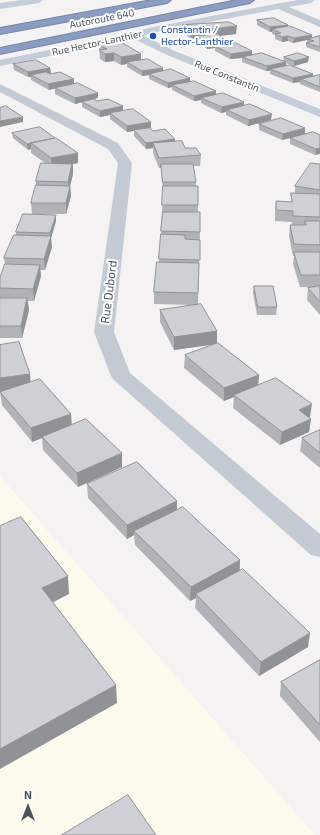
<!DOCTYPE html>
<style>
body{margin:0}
#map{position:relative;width:320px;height:835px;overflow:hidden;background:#f4f2f2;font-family:"Exo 2",sans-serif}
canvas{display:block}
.north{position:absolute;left:8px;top:787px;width:40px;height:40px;-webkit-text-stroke:3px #fff;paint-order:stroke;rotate:0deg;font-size:11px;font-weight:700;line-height:16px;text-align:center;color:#49525f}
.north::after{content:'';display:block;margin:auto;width:14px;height:18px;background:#49525f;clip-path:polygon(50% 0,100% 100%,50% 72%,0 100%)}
</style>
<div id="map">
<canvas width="320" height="835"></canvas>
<div class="north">N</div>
</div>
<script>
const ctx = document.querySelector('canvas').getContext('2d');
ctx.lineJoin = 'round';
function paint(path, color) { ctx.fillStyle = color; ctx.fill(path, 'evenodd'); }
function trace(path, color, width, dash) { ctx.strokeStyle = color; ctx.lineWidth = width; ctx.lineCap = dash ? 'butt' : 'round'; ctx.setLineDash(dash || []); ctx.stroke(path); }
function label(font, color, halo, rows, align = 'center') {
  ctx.font = font + ' "Exo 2",sans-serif'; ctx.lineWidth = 4; ctx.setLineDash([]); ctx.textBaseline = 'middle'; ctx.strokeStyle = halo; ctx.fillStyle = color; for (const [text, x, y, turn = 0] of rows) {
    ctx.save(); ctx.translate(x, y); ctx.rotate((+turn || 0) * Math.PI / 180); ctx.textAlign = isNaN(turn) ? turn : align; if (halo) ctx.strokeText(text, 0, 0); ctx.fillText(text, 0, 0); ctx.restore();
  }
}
paint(new Path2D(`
 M0 476 315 835H0Z`), '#fcfaed');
const highway = new Path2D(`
 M152 0H171L167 3 0 34V28Z
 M237 0H254L250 3 0 54V48Z`);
trace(highway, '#7687ab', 2);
paint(new Path2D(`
 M279 3 320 20V27L276 8 274 6Z
 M0 84 118 143 132 163 114 332 130 373 320 534V557L311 555 114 380 111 376 94 332 118 163 108 149 0 92Z`), '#c3cad3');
paint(new Path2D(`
 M21 0H43L39 3 0 9V3Z
 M297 0H315L311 3 150 33 144 36 175 51 320 109V117L167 55 134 39 0 66V60L132 33 148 28Z`), '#c5ccda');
paint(highway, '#8a9cbf');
paint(new Path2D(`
 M257 20 288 25V27L312 38 320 36V52L306 47V43L307 42V40L293 43 288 41 282 42 275 39V35L272 34V32H270L257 25Z
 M183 25 236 34 220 36 228 44 252 55 283 61 284 57 308 62 294 66 286 63V65L313 74 312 76 320 75V92L300 84V82L293 83 270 74V71H266L242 62V58L230 59 215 51V48L207 49 197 40V38L191 39 183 32Z
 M99 45 141 60 163 71 190 78V81L216 95 244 106 271 120 248 126 226 115V112L221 113 201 103V100L194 101 172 90V87L168 88 149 79V75L142 76 127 67V64L121 65 114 61 105 62 100 59Z
 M13 64 50 68 51 73H48L74 84 98 98 94 99 97 101 123 106V111L151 122V128L139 130 153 131 175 139V141L185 148 201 155 200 166H193L196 182V186L198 205V212L200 232 198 304 217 331V344L259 375 258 385 310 417 309 418 311 419 309 432 280 445 233 408 234 397 224 401 184 368 185 355 216 344 174 350 160 322V310L193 305 154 304V292L159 262 161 234 163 190 161 168H159L153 153V148L146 149 134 136V131L127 132 110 119V115L100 117 82 107V102L75 104 55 94V88L49 90 31 80V77H28L14 70Z
 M259 124 305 134 320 135 315 155 290 144V138L282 140 259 130Z
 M12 133 78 163 73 164V174L70 186 71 196 66 214H32L31 203 36 186V181L45 163 31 153V149L28 150 13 138Z
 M320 164V315L307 300 308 288 318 287H300L293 264 294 256H293L289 236 290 225H292V222L275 221V212L276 201 291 202V193H295V186Z
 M56 215V221L51 238 52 247 45 270H40L41 276 34 301H28L29 310 22 338H0V278L5 264 4 258 16 235V232Z
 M254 286 277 307 276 315H257L253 293Z
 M0 345 30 374V382L72 425 122 467 78 487 43 450 42 438 32 442 2 405 0 392 4 391 0 392Z
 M320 430V468L300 451 302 438Z
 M87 484 177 510 240 560V571L308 647 259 676 195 608 196 598 190 601 135 545 134 535 127 539 88 498Z
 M320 660V742L280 696 281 682Z`), '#b1b3b8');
paint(new Path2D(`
 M288 25V30L272 29V32H270V27Z
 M237 26 236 34 199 38 197 36V38L191 39 192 31Z
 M312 35V40L308 39 307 40 293 43 294 38Z
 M288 36V41L282 42V37Z
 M228 42V47L215 46V48L207 49V44Z
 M252 51V56L242 57V58L230 59 231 54Z
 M114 53V61L105 62V54Z
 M141 54V62H127V64L121 65V57Z
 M309 57 308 62 294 66V61Z
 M286 62V67L270 69V71H266L267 66Z
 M50 68 51 73 33 76 31 75V77H28V72Z
 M163 68V73L149 74V75L142 76V71Z
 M313 74 312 79H301L300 82 293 83V78Z
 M190 78V83L172 85V87L168 88V83Z
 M74 79V84L49 90 48 84Z
 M216 91V97L201 98V100L194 101V96Z
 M98 93V98L75 104V98Z
 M244 102V108L227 110 226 112 221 113 222 107Z
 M123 106V112L110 113V115L100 117V111Z
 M272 114 271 120 248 126 249 120Z
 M23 117V122L0 127V121Z
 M151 122V128L127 132V126Z
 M305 128V134L282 140 283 134Z
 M175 139V145L153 143V148L146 149V143Z
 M31 143V149L28 150 27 144Z
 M320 148V154L315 155 316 149Z
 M78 153V163L73 164V174L70 186 71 196 66 214V203L69 191 68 182 52 169 51 158Z
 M56 215V221L51 238 52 247 45 270 44 259 50 238V233Z
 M40 265 41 276 34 301 33 289Z
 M27 298 29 310 22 338 21 326Z
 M217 331V344L174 350V337Z
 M30 374 31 386 0 392V378Z
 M259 375 258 388 234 395V397L224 401V388Z
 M312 404 310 417 297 423 299 410Z
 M71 414 72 427 42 437V438L32 442 31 428Z
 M311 419 309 432 280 445 282 432Z
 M122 453V467L78 487 77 473Z
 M177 501V514L134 531V535L127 539V525Z
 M240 560 239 574 196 594V598L190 601 191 587Z
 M68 576 69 594 44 607 42 588Z
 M310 633 308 647 259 676 261 662Z
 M116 685 117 703 0 769V749Z`), '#909296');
const building = new Path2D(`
 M274 18 288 25 270 27 257 20Z
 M229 22 237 26 192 31 183 25Z
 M290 26 312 35 294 38 288 36 282 37 275 34 281 33 272 29Z
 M218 34 228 42 207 44 197 36Z
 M320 36V47L306 43 314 41 308 39Z
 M121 42 141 54 121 57 114 53 105 54 99 50 107 49 99 45Z
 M236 43 252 51 231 54 215 46Z
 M262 53 286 62 267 66 242 57Z
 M298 53 309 57 294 61 284 57Z
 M148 59 163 68 142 71 127 62Z
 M36 60 50 68 28 72 13 64Z
 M290 65 313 74 293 78 270 69Z
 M171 69 190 78 168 83 149 74Z
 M46 72 50 74 60 72 74 79 48 84 31 75Z
 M320 75V87L301 79Z
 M194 81 216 91 194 96 172 85Z
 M78 83 98 93 75 98 55 88Z
 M223 93 244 102 222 107 201 98Z
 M94 99 97 101 108 99 123 106 100 111 82 102Z
 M250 104 272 114 249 120 227 110Z
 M6 106 23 117 0 121V108Z
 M133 109 151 122 127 126 110 113Z
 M281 118 305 128 283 134 259 124Z
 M40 127 55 138 27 144 12 133Z
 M150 128 153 131 165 129 175 139 146 143 134 130Z
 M313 132 320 135V148L316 149 290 138Z
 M56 138 78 153 51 158 31 143Z
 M182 141 185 148H196L201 155 159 158 153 143Z
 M41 163 72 164 68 182 36 181Z
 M311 163 320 164V190L295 186Z
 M161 164H193L196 182H163Z
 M36 185 70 186 66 203H31Z
 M163 186H198V205H162Z
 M291 193 320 194V217L293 216V211L276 210V201L292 202Z
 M163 212H200V232L161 231Z
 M23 214 56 215 50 233 16 232Z
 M305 221H320V245L294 244 290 225H306Z
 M161 234 185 235V239L200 240V260L159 259Z
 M14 235 51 236 44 259 4 258Z
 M294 252H320V275H301Z
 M157 262 199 263 198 293 154 292Z
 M5 264 40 265 33 289 0 288V278Z
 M254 286H273L277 307H258Z
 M320 286V302L308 288Z
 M0 298H27L21 326H0Z
 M201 304 217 331 174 337 160 310Z
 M19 342 30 374 0 378V345Z
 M218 343 259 375 224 388 185 355Z
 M276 378 312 404 299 410 311 419 282 432 234 395Z
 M40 379 71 414 31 428 0 392Z
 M86 419 122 453 77 473 42 437Z
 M320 430V453L302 438Z
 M137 462 177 501 127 525 87 484Z
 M183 507 240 560 191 587 134 531Z
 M21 517 68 576 42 588 116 685 0 749V526Z
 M243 569 310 633 261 662 196 594Z
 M320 660V725L281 682Z
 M128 795 156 835H62Z`);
paint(building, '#ced0d6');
trace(building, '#909296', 1);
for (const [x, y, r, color] of [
 [153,36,4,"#1a4fb4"]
]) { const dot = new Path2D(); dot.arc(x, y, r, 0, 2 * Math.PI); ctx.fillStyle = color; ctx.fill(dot); trace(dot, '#fff', 1.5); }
label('10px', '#49525f', '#fff', [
 ["Autoroute 640",102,19,-11],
 ["Rue Hector-Lanthier",97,43,-12],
 ["Rue Constantin",227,76,22]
]);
label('10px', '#164399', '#fff', [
 ["Constantin /",161,30],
 ["Hector-Lanthier",161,42]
], 'left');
label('12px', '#49525f', '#fff', [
 ["Rue Dubord",109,292,-83]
]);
</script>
